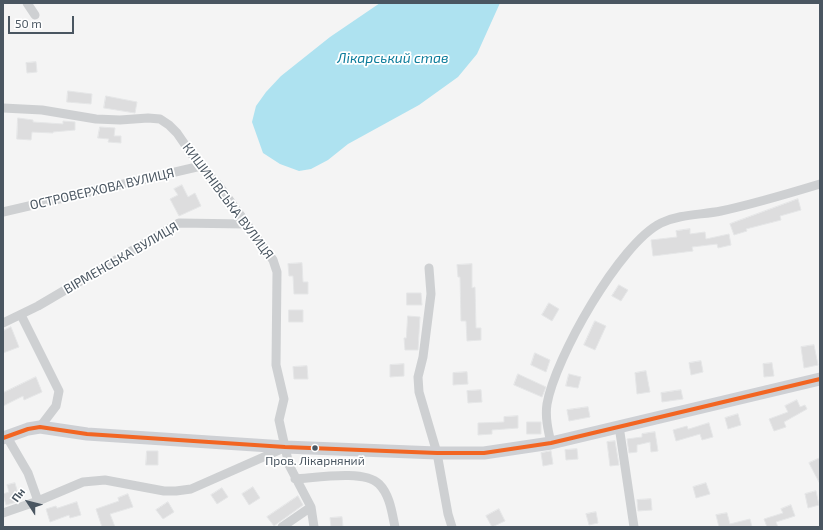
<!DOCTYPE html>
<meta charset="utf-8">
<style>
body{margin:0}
#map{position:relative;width:823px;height:530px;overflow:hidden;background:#f4f4f4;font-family:"Exo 2",sans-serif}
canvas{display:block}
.frame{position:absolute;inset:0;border:4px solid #4a5661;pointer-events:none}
.north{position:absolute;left:8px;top:482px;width:40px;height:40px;-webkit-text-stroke:3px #fff;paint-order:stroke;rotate:306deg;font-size:11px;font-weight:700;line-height:16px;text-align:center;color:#4a5661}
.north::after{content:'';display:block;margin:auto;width:14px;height:18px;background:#4a5661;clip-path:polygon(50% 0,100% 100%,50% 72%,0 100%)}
.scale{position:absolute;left:8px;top:16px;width:66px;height:18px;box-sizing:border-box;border:2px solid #4a5661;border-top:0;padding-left:5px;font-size:12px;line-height:14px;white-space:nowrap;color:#4a5661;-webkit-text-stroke:3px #fff;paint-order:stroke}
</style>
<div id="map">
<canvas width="823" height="530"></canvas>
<div class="frame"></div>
<div class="north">Пн</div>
<div class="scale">50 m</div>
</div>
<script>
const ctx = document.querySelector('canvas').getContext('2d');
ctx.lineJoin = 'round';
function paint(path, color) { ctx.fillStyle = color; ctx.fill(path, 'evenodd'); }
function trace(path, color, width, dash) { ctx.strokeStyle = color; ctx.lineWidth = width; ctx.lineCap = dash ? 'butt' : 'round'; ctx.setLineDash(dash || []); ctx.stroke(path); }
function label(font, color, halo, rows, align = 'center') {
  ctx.font = font + ' "Exo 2",sans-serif'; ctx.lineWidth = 3.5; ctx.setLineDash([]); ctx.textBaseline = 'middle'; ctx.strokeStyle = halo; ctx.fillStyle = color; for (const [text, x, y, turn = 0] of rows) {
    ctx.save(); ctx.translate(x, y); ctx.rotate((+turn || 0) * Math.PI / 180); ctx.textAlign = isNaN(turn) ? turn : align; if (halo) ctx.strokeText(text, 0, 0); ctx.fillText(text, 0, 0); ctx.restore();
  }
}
paint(new Path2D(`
 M380 3H500L477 54 458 77 419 105 348 144 328 160 311 169 299 171 280 164 263 153 252 122 256 106 266 92 281 76 330 37Z`), '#aee2f0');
const building = new Path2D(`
 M36 62 37 72 27 73 26 63Z
 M68 91 92 94 91 104 67 102Z
 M106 96 137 102 135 113 104 108Z
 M18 118 33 120V122L63 124V121L75 122V130L53 132V133L32 132 31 140 17 139Z
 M100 127 115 128 114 136H121V143L108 142 109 139 98 138Z
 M182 185 188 197 195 193 201 206 179 216 170 199 178 195 174 189Z
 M798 199 801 210 780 216 781 220 746 229 747 231 734 235 730 224Z
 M690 229V234L705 232 706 239 729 234 731 245 718 248 717 244 692 247 693 251 653 256 651 240 677 237 676 231Z
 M302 263 303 282H308V294H294L293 276H289L288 264Z
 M472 264V288L475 287 476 328H481V340L467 341 466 321H461L460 277H458L457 265Z
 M619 285 628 290 621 301 612 296Z
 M407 293H421L422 305H407Z
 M549 303 559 309 552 321 542 315Z
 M289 310H303V322H289Z
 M408 316 420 317 418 350H405L404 338H406Z
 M595 321 606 326 595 350 584 345Z
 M11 327 19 347 3 353V331Z
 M814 345 818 365 804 368 801 347Z
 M535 353 550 360 546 372 531 365Z
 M701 361 703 372 691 375 689 363Z
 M772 363 774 376 764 377 763 364Z
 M404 364V376L390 377V365Z
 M307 366 308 379H294L293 367Z
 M646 371 650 392 637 394 635 373Z
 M467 372 468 384 453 385V373Z
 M518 374 546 387 542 397 514 385Z
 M569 374 581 377 578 388 566 386Z
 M36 377 42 392 24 400 23 396 3 406V393Z
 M481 390 482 402 468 403 467 391Z
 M681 390 683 399 662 402 661 393Z
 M797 400 800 407 805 405 807 409 784 422 786 427 774 431 769 419 788 412 785 406Z
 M588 407 590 417 569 421 567 410Z
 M738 414 741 425 728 429 725 418Z
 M518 416V428L492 430V434L478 435V423L504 422V417Z
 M527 422H541V434H527Z
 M709 423 713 437 702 440 700 434 676 441 673 430 687 426 688 429Z
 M655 432 658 451 651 452 650 442 637 445V452L629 453 627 439 642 437V434Z
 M615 441 619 465 610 466 607 442Z
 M577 449 578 459 566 460 565 450Z
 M147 451H158V465H146Z
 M551 451 553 464 543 466 541 453Z
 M820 458V484L809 463Z
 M15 483 20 501 6 505 3 494 9 492 7 485Z
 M706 483 710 494 696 498 693 487Z
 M253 487 260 498 249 505 242 494Z
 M222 488 228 497 217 504 211 495Z
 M816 491 819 505 808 508 805 494Z
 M128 494 133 507 110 514 115 527H102L96 509 119 501 118 498Z
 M298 496 303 505 274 526 267 517Z
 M651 499 652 510 638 511 637 500Z
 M77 502 81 515 70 518 69 515 50 522 46 509 56 506 57 508Z
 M168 502 174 512 163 519 156 510Z
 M791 505 795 516 776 522 778 527H767L764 519 783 513 781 509Z
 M499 509 505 521 492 527 486 516Z
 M596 512 598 523 589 525 586 514Z
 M727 513 730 524 750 519 752 527H719L716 515Z
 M342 517 343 527H331L330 518Z`);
paint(building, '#ddddde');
trace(building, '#e5e6e7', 1);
trace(new Path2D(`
 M27 3 35 15
 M3 108 42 110 96 119 120 120 148 118 160 119 169 125 177 133 197 162 217 183 273 260 277 272 276 365 284 399 279 420 289 465 311 507 314 527
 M3 212 201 166
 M429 268 431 294 423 357 418 377 419 392 437 453 448 514 452 527
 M21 315 59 391 56 406 40 427
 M3 323 38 306 179 223 246 224
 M619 426 634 527
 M7 437 28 473 38 501
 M551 443C548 430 545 417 547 404 555 358 620 243 661 223 680 214 701 215 721 211 754 204 787 194 820 184
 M295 479C315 478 364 469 379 484 390 495 392 513 395 527
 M3 513 38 501 83 482 105 480 164 491H176L191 489 284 448
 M282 527 311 507`), '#ced0d2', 9);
trace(new Path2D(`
 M3 438 28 429 40 427 87 434 285 447 437 453H484L551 443 820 379`), '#ced0d4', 13);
trace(new Path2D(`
 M3 438 28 429 40 427 87 434 285 447 437 453H484L551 443 820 379`), '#f26522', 4);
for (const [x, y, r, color] of [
 [315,448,3.5,"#4a5661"]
]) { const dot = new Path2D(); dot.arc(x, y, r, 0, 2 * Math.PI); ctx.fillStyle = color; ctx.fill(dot); trace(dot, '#fff', 1.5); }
label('12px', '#4a5661', '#fff', [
 ["Пров. Лікарняний",315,461]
]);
label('13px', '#4a5661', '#fff', [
 ["ОСТРОВЕРХОВА ВУЛИЦЯ",102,189,-13],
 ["КИШИНІВСЬКА ВУЛИЦЯ",228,201,53],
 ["ВІРМЕНСЬКА ВУЛИЦЯ",121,258,-30]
]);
label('italic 14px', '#0c7c9b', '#fff', [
 ["Лікарський став",393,58]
]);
</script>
